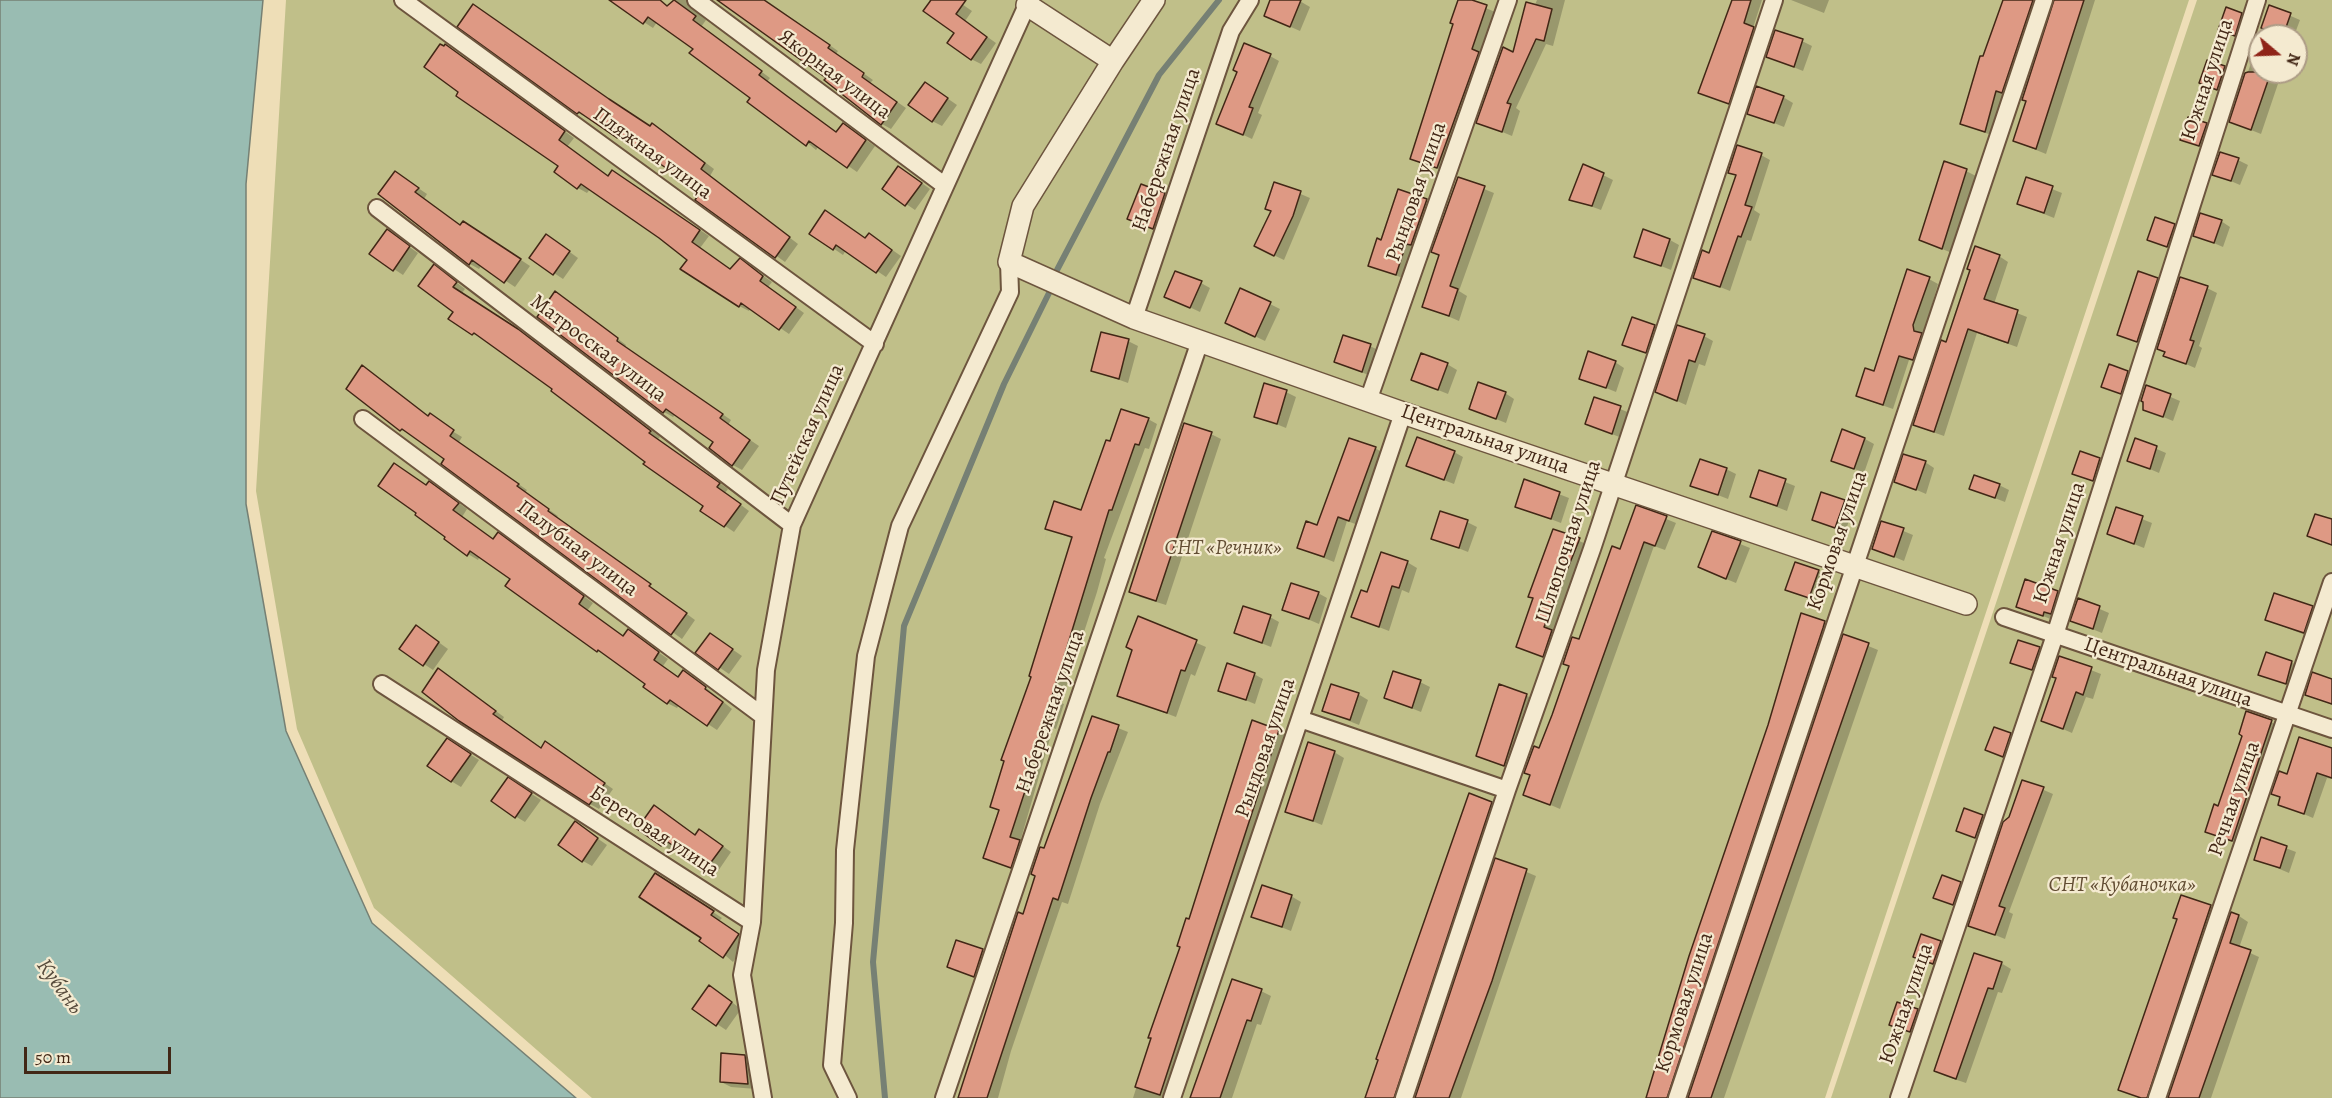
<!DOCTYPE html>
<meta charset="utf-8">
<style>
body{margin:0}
#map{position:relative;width:2332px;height:1098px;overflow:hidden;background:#eedeb7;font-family:Alegreya,serif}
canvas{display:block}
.north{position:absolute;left:2248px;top:24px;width:60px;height:60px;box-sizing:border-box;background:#f4ead0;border:2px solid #ad9c86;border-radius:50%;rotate:109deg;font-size:16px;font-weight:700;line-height:24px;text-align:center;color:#422716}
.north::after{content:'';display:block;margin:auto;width:21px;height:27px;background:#8f2418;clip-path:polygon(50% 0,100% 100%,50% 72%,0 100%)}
.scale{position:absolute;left:24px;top:1047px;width:147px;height:27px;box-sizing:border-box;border:3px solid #422716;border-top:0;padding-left:8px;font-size:18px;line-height:21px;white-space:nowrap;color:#422716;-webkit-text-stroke:4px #f4ead0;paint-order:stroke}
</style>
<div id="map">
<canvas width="2332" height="1098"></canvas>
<div class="north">N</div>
<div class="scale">50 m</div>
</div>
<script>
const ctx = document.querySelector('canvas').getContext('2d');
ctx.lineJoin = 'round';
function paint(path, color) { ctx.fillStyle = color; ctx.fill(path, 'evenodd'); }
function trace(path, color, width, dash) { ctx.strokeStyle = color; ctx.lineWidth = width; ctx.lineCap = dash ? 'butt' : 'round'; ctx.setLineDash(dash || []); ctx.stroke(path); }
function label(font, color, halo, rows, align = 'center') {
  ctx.font = font + ' Alegreya,serif'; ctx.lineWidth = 4.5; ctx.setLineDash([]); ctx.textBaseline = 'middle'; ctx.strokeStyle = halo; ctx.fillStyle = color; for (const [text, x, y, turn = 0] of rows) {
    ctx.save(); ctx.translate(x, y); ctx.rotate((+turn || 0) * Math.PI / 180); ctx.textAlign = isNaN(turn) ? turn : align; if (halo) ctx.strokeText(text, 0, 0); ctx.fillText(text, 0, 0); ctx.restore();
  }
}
paint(new Path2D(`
 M286 0H2189L1825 1098H592L374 908 297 729 256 491Z
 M2197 0H2332V1098H1831ZM2260 36H2296V72H2260Z`), '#c0bf89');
const water = new Path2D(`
 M0 0H263L246 184V504L286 731 372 923 576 1098H0Z`);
paint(water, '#99bcb2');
trace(water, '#768074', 1.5);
paint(new Path2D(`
 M610 0H657L668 7 673 0H697L696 11 706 20 701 27 770 78 767 82 838 133 843 125 875 146 857 172 819 146 816 150 695 48 657 22 653 28Z
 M720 0H766L838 51 836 54 873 80 870 83 906 108 891 129 882 124 826 80 828 77Z
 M929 0H956L972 11 965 21 996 43 981 64 971 59 956 33Z
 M1272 0H1298L1310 7 1300 31 1275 20Z
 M1459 0H1467L1495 12 1447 172 1411 158 1455 24Z
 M1537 0H1565L1553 46 1546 44 1516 108 1520 111 1512 136 1478 122 1514 54Z
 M1733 0H1762L1753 28 1763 34 1738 108 1700 92Z
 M1791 0H1829L1824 13Z
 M2004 0H2046L1994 136 1961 124Z
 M2055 0H2095L2046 154 2014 141Z
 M474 6 618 107 650 128 652 125 662 130 714 169 710 176 798 244 785 262 697 199 701 193 629 140 627 142 589 116 588 118 578 113 459 26Z
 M2270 7 2300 20 2294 36H2260V72H2282L2261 134 2231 122Z
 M2241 14 2251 19 2244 40 2220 29Z
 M1802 41 1812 46 1803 71 1768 57Z
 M446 46 574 138 567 147 609 177 622 178 709 236 700 248 731 270 749 266 772 282 768 287 804 313 789 334 751 308 749 311 739 306 689 259 591 188 587 193 578 188 560 165 460 92Z
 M1270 56 1279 61 1258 113 1262 115 1252 139 1218 123Z
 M2224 68 2234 73 2225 91 2200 82Z
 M934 89 957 105 942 126 932 121Z
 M1783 97 1793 103 1784 127 1749 113Z
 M2206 125 2216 130 2209 151 2182 139Z
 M1761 155 1770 160 1754 210 1760 214 1751 241 1747 240 1730 291 1695 277 1710 255 1738 177 1730 172Z
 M2238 160 2248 165 2240 185 2214 174Z
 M1966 171 1976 176 1952 253 1920 240Z
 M396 173 427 194 424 199 461 226 473 228 530 266 515 287 482 265 479 269 470 264Z
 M908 173 930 189 915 210 884 189Z
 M1603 175 1613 180 1601 210 1571 199Z
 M1459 179 1494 193 1459 291 1467 296 1459 321 1424 306 1440 256Z
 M2027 179 2062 193 2054 218 2019 204Z
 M1275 183 1310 198 1284 260 1265 251Z
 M1399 191 1436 205 1405 279 1370 265 1382 242Z
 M1164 194 1174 200 1163 233 1129 218Z
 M2221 221 2230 227 2223 247 2195 235Z
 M2174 225 2184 230 2177 251 2149 239Z
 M387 231 418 253 403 275 394 269Z
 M811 233 878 240 901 256 886 277 846 250 843 255Z
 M1670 240 1679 245 1671 270 1636 256Z
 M556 242 578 258 563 279 554 273Z
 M1999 256 2008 262 1994 304 2027 317 2017 347 1977 333 1944 436 1924 429 1915 424 1947 344Z
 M443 272 465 289 462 293 528 336 660 437 658 439 728 489 725 493 749 511 734 532 702 510 705 506 554 389 483 338 473 334 455 311Z
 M1929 279 1938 284 1923 336 1930 340 1922 364 1909 360 1893 409 1867 400 1857 395 1875 373Z
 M2157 279 2166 285 2147 346 2119 334Z
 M1201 283 1210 288 1200 312 1166 296Z
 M2207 288 2217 293 2199 346 2202 348 2195 368 2165 355Z
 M565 298 626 345 625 347 731 420 728 425 759 446 742 470 733 465 715 442 676 414 673 417 664 412 539 316Z
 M1270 304 1280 309 1265 341 1236 327Z
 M1654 327 1664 332 1656 357 1624 344Z
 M1704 336 1713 341 1705 366 1699 364 1686 405 1657 392Z
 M1128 341 1138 346 1128 383 1092 370Z
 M1370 346 1380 351 1371 376 1336 362Z
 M1615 362 1624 368 1616 392 1581 378Z
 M1447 364 1457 370 1448 394 1413 380Z
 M363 367 429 417 462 437 459 442 527 490 525 493 558 516 556 518 695 620 682 639 443 463 446 458 411 434 401 430Z
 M2127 372 2137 378 2130 398 2103 387Z
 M2147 387 2180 401 2173 421 2144 409 2142 401Z
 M1286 392 1296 397 1286 428 1256 416Z
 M1505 393 1514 399 1506 423 1471 409Z
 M1595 399 1630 413 1622 438 1586 424Z
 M1148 419 1157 424 1149 449 1145 448 1104 558 1106 559 1097 592 1061 703 1064 704 1056 729 1053 728 1020 842 1029 847 1020 872 985 858 1000 811 992 806 1073 539 1047 528 1082 512 1111 443Z
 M1211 434 1221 439 1166 605 1140 597 1131 591Z
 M1865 439 1874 444 1864 473 1833 460Z
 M2136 440 2166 453 2159 473 2129 460Z
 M1375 448 1385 454 1358 525 1347 521 1334 562 1299 548 1318 526Z
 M1454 452 1463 457 1454 484 1408 466Z
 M2081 453 2109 465 2103 485 2074 473Z
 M1925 462 1934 468 1926 494 1896 481Z
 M1726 469 1736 474 1728 499 1692 485Z
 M1760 472 1795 486 1787 511 1751 497Z
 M1525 481 1569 498 1561 523 1516 506Z
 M1999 485 2009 490 2005 502 1971 489Z
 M427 486 438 488 467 509 462 517 494 540 507 539 593 603 587 611 624 637 628 631 668 659 663 666 679 678 684 672 693 677 732 709 717 730 679 705 677 708 667 703 648 683 608 655 597 651 507 586 512 579 480 556 478 560 468 554 417 515Z
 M1844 501 1854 507 1845 532 1814 519Z
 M1637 507 1676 523 1665 550 1654 546 1560 809 1525 794 1531 776 1526 773 1540 750 1580 641 1621 551Z
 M2117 509 2152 523 2144 548 2108 534Z
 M1467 522 1477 527 1468 552 1433 538Z
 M1882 522 1913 535 1904 561 1873 548Z
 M1554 531 1589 545 1553 632 1561 636 1552 661 1518 647Z
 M1713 533 1750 548 1736 583 1709 572Z
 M1407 562 1417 568 1409 593 1402 590 1389 631 1353 617 1368 594Z
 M1818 571 1827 576 1819 602 1787 589Z
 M1318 593 1327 598 1319 624 1284 609Z
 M2057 593 2067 598 2053 620 2018 606Z
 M2079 600 2109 613 2102 633 2072 621Z
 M2312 607 2322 613 2313 638 2266 620Z
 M1270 617 1279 622 1271 647 1236 633Z
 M1139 618 1206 647 1195 676 1191 674 1176 717 1118 695 1133 650Z
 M1824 622 1834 628 1677 1098H1647L1770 726Z
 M426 633 448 649 433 670 424 664Z
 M1844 636 1878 650 1724 1098H1690Z
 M719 640 742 656 729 674 697 652Z
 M2039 649 2049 654 2042 674 2012 662Z
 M2060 658 2101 674 2093 699 2086 697 2072 733 2042 720 2057 679Z
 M2291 662 2301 668 2296 688 2260 674Z
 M1254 674 1263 679 1255 704 1220 690Z
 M448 676 504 717 502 721 542 749H555L613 789 599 809 590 804Z
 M2332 681V705L2307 695Z
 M1420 682 1430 687 1421 712 1386 698Z
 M1358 694 1368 700 1359 725 1324 711Z
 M1526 695 1535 701 1514 770 1478 756Z
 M1093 718 1128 732 1100 804 1068 904 1062 902 1011 1051 998 1098H960Z
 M1253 722 1288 736 1170 1098H1133Z
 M2271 722 2281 727 2242 845 2216 836 2207 831Z
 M2010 735 2019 740 2013 761 1987 750Z
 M457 746 479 760 461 787 451 781Z
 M1334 752 1344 758 1322 825 1287 811Z
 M2332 752V779L2327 778 2313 818 2280 804 2288 776Z
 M2023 781 2053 794 2009 912 2013 914 2005 939 1970 925Z
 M518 785 541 800 525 822 515 816Z
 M1491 803 1501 808 1404 1098H1366Z
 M1965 810 1992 822 1985 842 1958 831Z
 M664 813 696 836H709L731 852 716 874 675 845 671 850 662 845Z
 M584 829 607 845 592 866 583 861Z
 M2262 839 2296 852 2289 873 2256 859Z
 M1496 859 1536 876 1461 1098H1417Z
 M665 880 722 918 719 921 747 941 733 962 704 937Z
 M1960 884 1969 889 1963 909 1935 898Z
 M1291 896 1301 902 1291 931 1253 916Z
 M2182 897 2220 912 2158 1098H2139L2120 1089 2178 919Z
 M2239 916 2248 922 2239 948 2259 957 2211 1098H2169Z
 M957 942 992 956 984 981 949 967Z
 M1940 943 1949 948 1943 969 1915 957Z
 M2001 963 2011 969 2002 993 1998 992 1966 1083 1945 1076 1936 1071Z
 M1261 991 1271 996 1261 1025 1257 1024 1232 1098H1192Z
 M718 992 741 1009 726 1030 717 1024Z
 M1917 1011 1927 1016 1920 1037 1891 1024Z
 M745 1056 754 1062 756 1089 731 1087 721 1082Z`), '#0003');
trace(new Path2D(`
 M1057 270 1159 75 1219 0
 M885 1098 873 962 904 626 1004 384 1049 293`), '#768074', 6);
const building = new Path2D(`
 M609 0H660L667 6 674 0 696 16 693 20 762 71 759 75 787 96 836 132 843 123 866 140 847 168 809 141 806 146 747 102 750 98 689 53 693 49 648 17 643 24Z
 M717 0H764L830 45 828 48 864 73 862 77 897 102 881 125 824 80 826 78Z
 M931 0H966L956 14 987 37 971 60 947 43 954 33 923 11Z
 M1270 0H1301L1290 27 1264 16Z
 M1458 0H1472L1487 5 1472 49 1479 52 1437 168 1410 159 1453 24 1450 23Z
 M1732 0H1751L1744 23 1754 27 1729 104 1698 93Z
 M2003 0H2033L2002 93 1996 91 1985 132 1960 124 1980 56H1983Z
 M2054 0H2084L2036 149 2013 141 2026 101 2022 100Z
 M1526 2 1552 9 1544 41 1536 39 1507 103 1511 104 1502 132 1476 123 1503 47 1513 52Z
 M473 4 609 99 650 126 652 123 705 163 701 169 790 237 775 258 695 200 699 194 666 168 619 135 617 138 579 112 577 114 457 27Z
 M2269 5 2291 13 2283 36 2261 28Z
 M2226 7 2242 13 2235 36 2218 30Z
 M1775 30 1803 39 1794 67 1766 57Z
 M1244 43 1271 54 1249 107 1253 108 1243 135 1216 124 1237 72 1233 70Z
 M440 44 444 46 445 44 565 131 559 140 608 176 612 170 700 230 692 242 730 269 740 258 763 276 760 281 796 307 779 330 741 303 739 307 680 269 687 260 659 238 581 184 577 189 554 172 558 166 456 96 458 92 424 67Z
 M2207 60 2225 66 2217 90 2199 83Z
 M2248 72H2271L2251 130 2229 122 2245 73Z
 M925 82 948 98 932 122 908 105Z
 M1756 86 1784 96 1774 123 1747 114Z
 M2188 117 2207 123 2199 146 2180 140Z
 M1737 145 1762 153 1745 205 1752 207 1741 237 1738 236 1720 287 1693 278 1702 250 1709 253 1736 175 1728 173Z
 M2220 152 2239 158 2231 181 2212 175Z
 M1944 161 1967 169 1942 249 1919 240Z
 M1583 164 1604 173 1592 206 1569 200Z
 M898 166 922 183 905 206 882 189Z
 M395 171 419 188 415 192 460 225 463 221 521 259 504 283 472 260 469 265 378 194Z
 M1458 177 1485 186 1450 286 1458 289 1449 316 1422 307 1439 255 1431 252Z
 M2026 177 2053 186 2044 213 2017 204Z
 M1274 182 1301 191 1293 216 1274 256 1254 246 1271 211 1265 209Z
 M1141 184 1165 193 1153 229 1127 219Z
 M1398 189 1427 199 1411 245 1406 244 1396 275 1368 266 1377 238 1381 240Z
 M825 210 865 238 869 233 892 250 876 273 836 245 833 250 809 234Z
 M2200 213 2222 220 2214 243 2193 236Z
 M2155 217 2175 224 2167 247 2147 240Z
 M387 229 410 246 393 271 369 254Z
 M1643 229 1670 239 1661 266 1634 257Z
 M546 234 570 251 553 275 529 258Z
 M1975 246 2000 255 1984 299 2018 310 2008 343 1968 329 1934 432 1913 425 1941 340 1946 342 1970 270 1967 269Z
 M434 264 457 282 453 287 518 329 651 431 649 433 720 483 717 487 741 504 724 527 700 511 703 506 643 464 645 462 551 391 552 389 474 333 472 335 448 319 453 312 418 286Z
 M1907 269 1930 277 1913 325 1914 331 1922 333 1913 360 1899 356 1883 405 1856 396 1865 368 1874 371Z
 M1175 271 1202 281 1190 308 1164 297Z
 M2138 271 2158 278 2137 342 2117 335Z
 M2180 277 2208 286 2190 340 2194 341 2186 364 2163 356 2165 352 2157 349Z
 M1240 288 1271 302 1255 337 1225 323Z
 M555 291 618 338 617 341 723 414 720 418 750 440 732 466 709 448 713 442 666 409 663 413 537 317Z
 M1632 317 1655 325 1646 353 1622 345Z
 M1677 325 1705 334 1695 362 1689 360 1677 401 1655 392Z
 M1101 332 1129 339 1119 379 1091 371Z
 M1343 335 1371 344 1362 372 1334 362Z
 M1588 351 1616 361 1606 388 1579 379Z
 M1421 353 1448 363 1438 390 1411 380Z
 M2109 364 2128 371 2121 394 2101 387Z
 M362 365 428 416 430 413 454 430 450 436 519 484 517 486 549 509 548 511 651 584 649 586 687 613 671 635 441 464 444 459 402 429 400 431 346 389Z
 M1478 382 1506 392 1496 419 1469 409Z
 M1264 383 1287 390 1277 424 1254 417Z
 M2146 385 2171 394 2163 417 2143 410V402L2141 401Z
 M1594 397 1621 406 1612 434 1585 424Z
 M1121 409 1149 418 1139 445 1135 444 1112 510H1109L1052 696 1055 697 1046 725 1043 724 1023 787 1026 788 1010 837 1020 840 1011 868 983 858 999 810 990 807 1004 761 1001 760 1031 677 1029 676 1072 537 1045 529 1054 501 1081 510 1106 440 1110 441Z
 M1184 423 1212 432 1156 601 1129 592Z
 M1842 429 1865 438 1854 469 1831 461Z
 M1417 437 1455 451 1444 480 1406 466Z
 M1349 438 1376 447 1349 521 1338 517 1324 557 1297 548 1306 521 1317 525Z
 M2135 438 2157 446 2150 469 2127 461Z
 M2080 451 2100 458 2093 481 2072 474Z
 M1903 454 1926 461 1916 490 1894 482Z
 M1700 459 1727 468 1718 495 1690 486Z
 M394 463 426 485 429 481 459 503 453 510 493 539 498 532 584 596 579 604 623 636 628 629 659 652 654 660 678 677 683 670 706 687 705 689 723 702 707 726 670 700 667 704 643 687 645 684 598 650 597 652 505 586 510 579 470 551 467 556 444 539 445 537 415 515 416 513 378 486Z
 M1759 470 1786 479 1777 506 1750 497Z
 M1974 475 2000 484 1995 498 1969 489Z
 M1524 479 1560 492 1551 519 1515 507Z
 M1821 492 1845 500 1835 528 1812 520Z
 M1636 505 1667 516 1655 546 1644 542 1550 805 1523 795 1530 775 1524 773 1534 746 1539 748 1552 715 1569 666 1563 664 1572 637 1579 639 1612 546 1620 549Z
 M2116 507 2143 516 2134 544 2107 534Z
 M1440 511 1468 520 1459 548 1431 539Z
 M2315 514 2332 519V545L2307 536Z
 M1881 521 1904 528 1894 557 1872 549Z
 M1553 529 1580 538 1544 627 1552 630 1543 657 1516 647 1533 598 1528 597Z
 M1712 531 1741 541 1726 579 1698 567Z
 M1381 552 1408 561 1399 588 1392 586 1379 627 1351 617 1361 590 1367 592Z
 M1795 562 1819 570 1809 598 1785 590Z
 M2025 579 2058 591 2051 614 2044 612 2043 616 2016 607Z
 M1291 583 1319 592 1309 619 1282 610Z
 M2274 593 2313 606 2304 633 2265 620Z
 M2078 598 2100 606 2093 629 2070 621Z
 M1243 606 1271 615 1262 643 1234 633Z
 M1801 613 1825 621 1823 628 1667 1098H1646L1689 956 1768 725Z
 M1138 616 1197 640 1185 671 1181 670 1167 713 1117 696 1132 650 1126 647Z
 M416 625 439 642 423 666 399 649Z
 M710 633 733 649 718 670 695 653Z
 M1843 634 1869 643 1711 1098H1688Z
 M2018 640 2040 647 2032 670 2010 663Z
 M2266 652 2292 661 2286 684 2258 675Z
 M2059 656 2092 667 2083 695 2076 692 2063 729 2041 721 2056 678 2052 677Z
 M1227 663 1255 673 1246 700 1218 691Z
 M438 668 496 711 493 714 541 748 545 741 605 783 589 805 459 721 422 692Z
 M1393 671 1421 680 1412 708 1384 698Z
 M2312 672 2332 679V704L2305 695Z
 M1331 684 1359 693 1350 720 1322 711Z
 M1499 684 1527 694 1504 766 1476 756Z
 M2246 711 2272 720 2232 841 2205 832 2214 804 2218 806 2242 736 2239 734Z
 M1092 716 1119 725 1110 752H1108L1091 798 1058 900 1053 898 987 1098H958L1018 912 1023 914 1035 876 1031 874 1040 847 1044 848Z
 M1252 720 1279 730 1160 1095 1135 1087 1151 1038H1148L1180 947 1177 946 1186 918 1189 919Z
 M1994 727 2011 733 2003 757 1985 750Z
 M2299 737 2332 748V778L2317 773 2304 814 2278 805 2280 797 2271 794 2279 771 2287 774Z
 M447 738 471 754 451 782 427 766Z
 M1308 742 1335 751 1313 821 1285 812Z
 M508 777 532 793 515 818 491 801Z
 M2022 780 2044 787 1999 906 2005 908 1995 935 1968 926 2003 822 2009 817Z
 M1469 793 1492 802 1394 1098H1365L1378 1060 1376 1059Z
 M654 805 695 835 699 829 723 846 706 869 665 840 661 846 637 829Z
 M1964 808 1983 815 1975 838 1956 831Z
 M575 821 598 838 582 862 558 845Z
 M2261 837 2287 846 2280 868 2254 860Z
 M1495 858 1527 869 1492 981 1449 1098H1415Z
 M655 873 714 911 711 915 739 934 723 958 699 941 701 938 639 897Z
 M1942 875 1961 882 1953 905 1933 898Z
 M1262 885 1292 895 1282 927 1251 917Z
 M2181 895 2211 905 2147 1098H2141L2118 1090 2177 919 2173 918Z
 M2231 912 2239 915 2230 943 2251 950 2243 973 2199 1098H2168Z
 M1921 934 1941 941 1933 964 1913 957Z
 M956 940 983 949 974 977 947 967Z
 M1974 953 2002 962 1993 989 1988 988 1956 1079 1934 1071Z
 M1232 979 1262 989 1251 1021 1247 1020 1220 1098H1190Z
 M709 985 732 1002 716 1026 692 1009Z
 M1897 1002 1918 1009 1910 1032 1889 1025Z
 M721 1053 745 1055 748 1084 720 1082Z`);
paint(building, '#de9984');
trace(building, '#422716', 1.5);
const minor = new Path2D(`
 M403 0 875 344
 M696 0 944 185
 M377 208 792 525
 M1134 318 1231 31 1250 0
 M1369 398 1508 0
 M363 419 763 716
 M2004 617 2332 729
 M382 684 752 922 742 975 763 1098
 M1300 719 1507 790
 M752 922 766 670 792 525 1027 5 1031 0
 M848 1098 832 1065 844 923 845 850 866 656 900 526 1010 292 1009 262
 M944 1098 1200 341
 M1172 1098 1403 413
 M1404 1098 1507 790 1592 549 1774 0
 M1677 1098 2044 0
 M1899 1098 2055 635 2257 0
 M2157 1098 2332 582`);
const tertiary = new Path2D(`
 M1027 5 1113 61 1154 0
 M1113 61 1023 206 1009 262 1134 318 1403 413 1966 604`);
trace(minor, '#6d553e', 20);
trace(tertiary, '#6d553e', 24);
trace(minor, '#f4ead0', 16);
trace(tertiary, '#f4ead0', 21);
label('21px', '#422716', '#f4ead0', [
 ["Якорная улица",834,75,37],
 ["Южная улица",2208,80,-72],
 ["Набережная улица",1167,150,-71],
 ["Пляжная улица",652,154,36],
 ["Рындовая улица",1417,192,-71],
 ["Матросская улица",598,349,37],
 ["Путейская улица",808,435,-66],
 ["Центральная улица",1485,440,19],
 ["Кормовая улица",1838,541,-71],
 ["Шлюпочная улица",1569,542,-72],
 ["Южная улица",2060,543,-72],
 ["Палубная улица",577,549,37],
 ["Центральная улица",2168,673,19],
 ["Набережная улица",1051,712,-71],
 ["Рындовая улица",1266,748,-71],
 ["Речная улица",2235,799,-71],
 ["Береговая улица",654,832,33],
 ["Кормовая улица",1685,1003,-72],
 ["Южная улица",1907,1004,-71]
]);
label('italic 21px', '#624d33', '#f4ead0', [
 ["СНТ «Речник»",1223,549],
 ["СНТ «Кубаночка»",2122,886]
]);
label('italic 22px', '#584c3d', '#f4ead0', [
 ["Кубань",59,987,54]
]);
</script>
